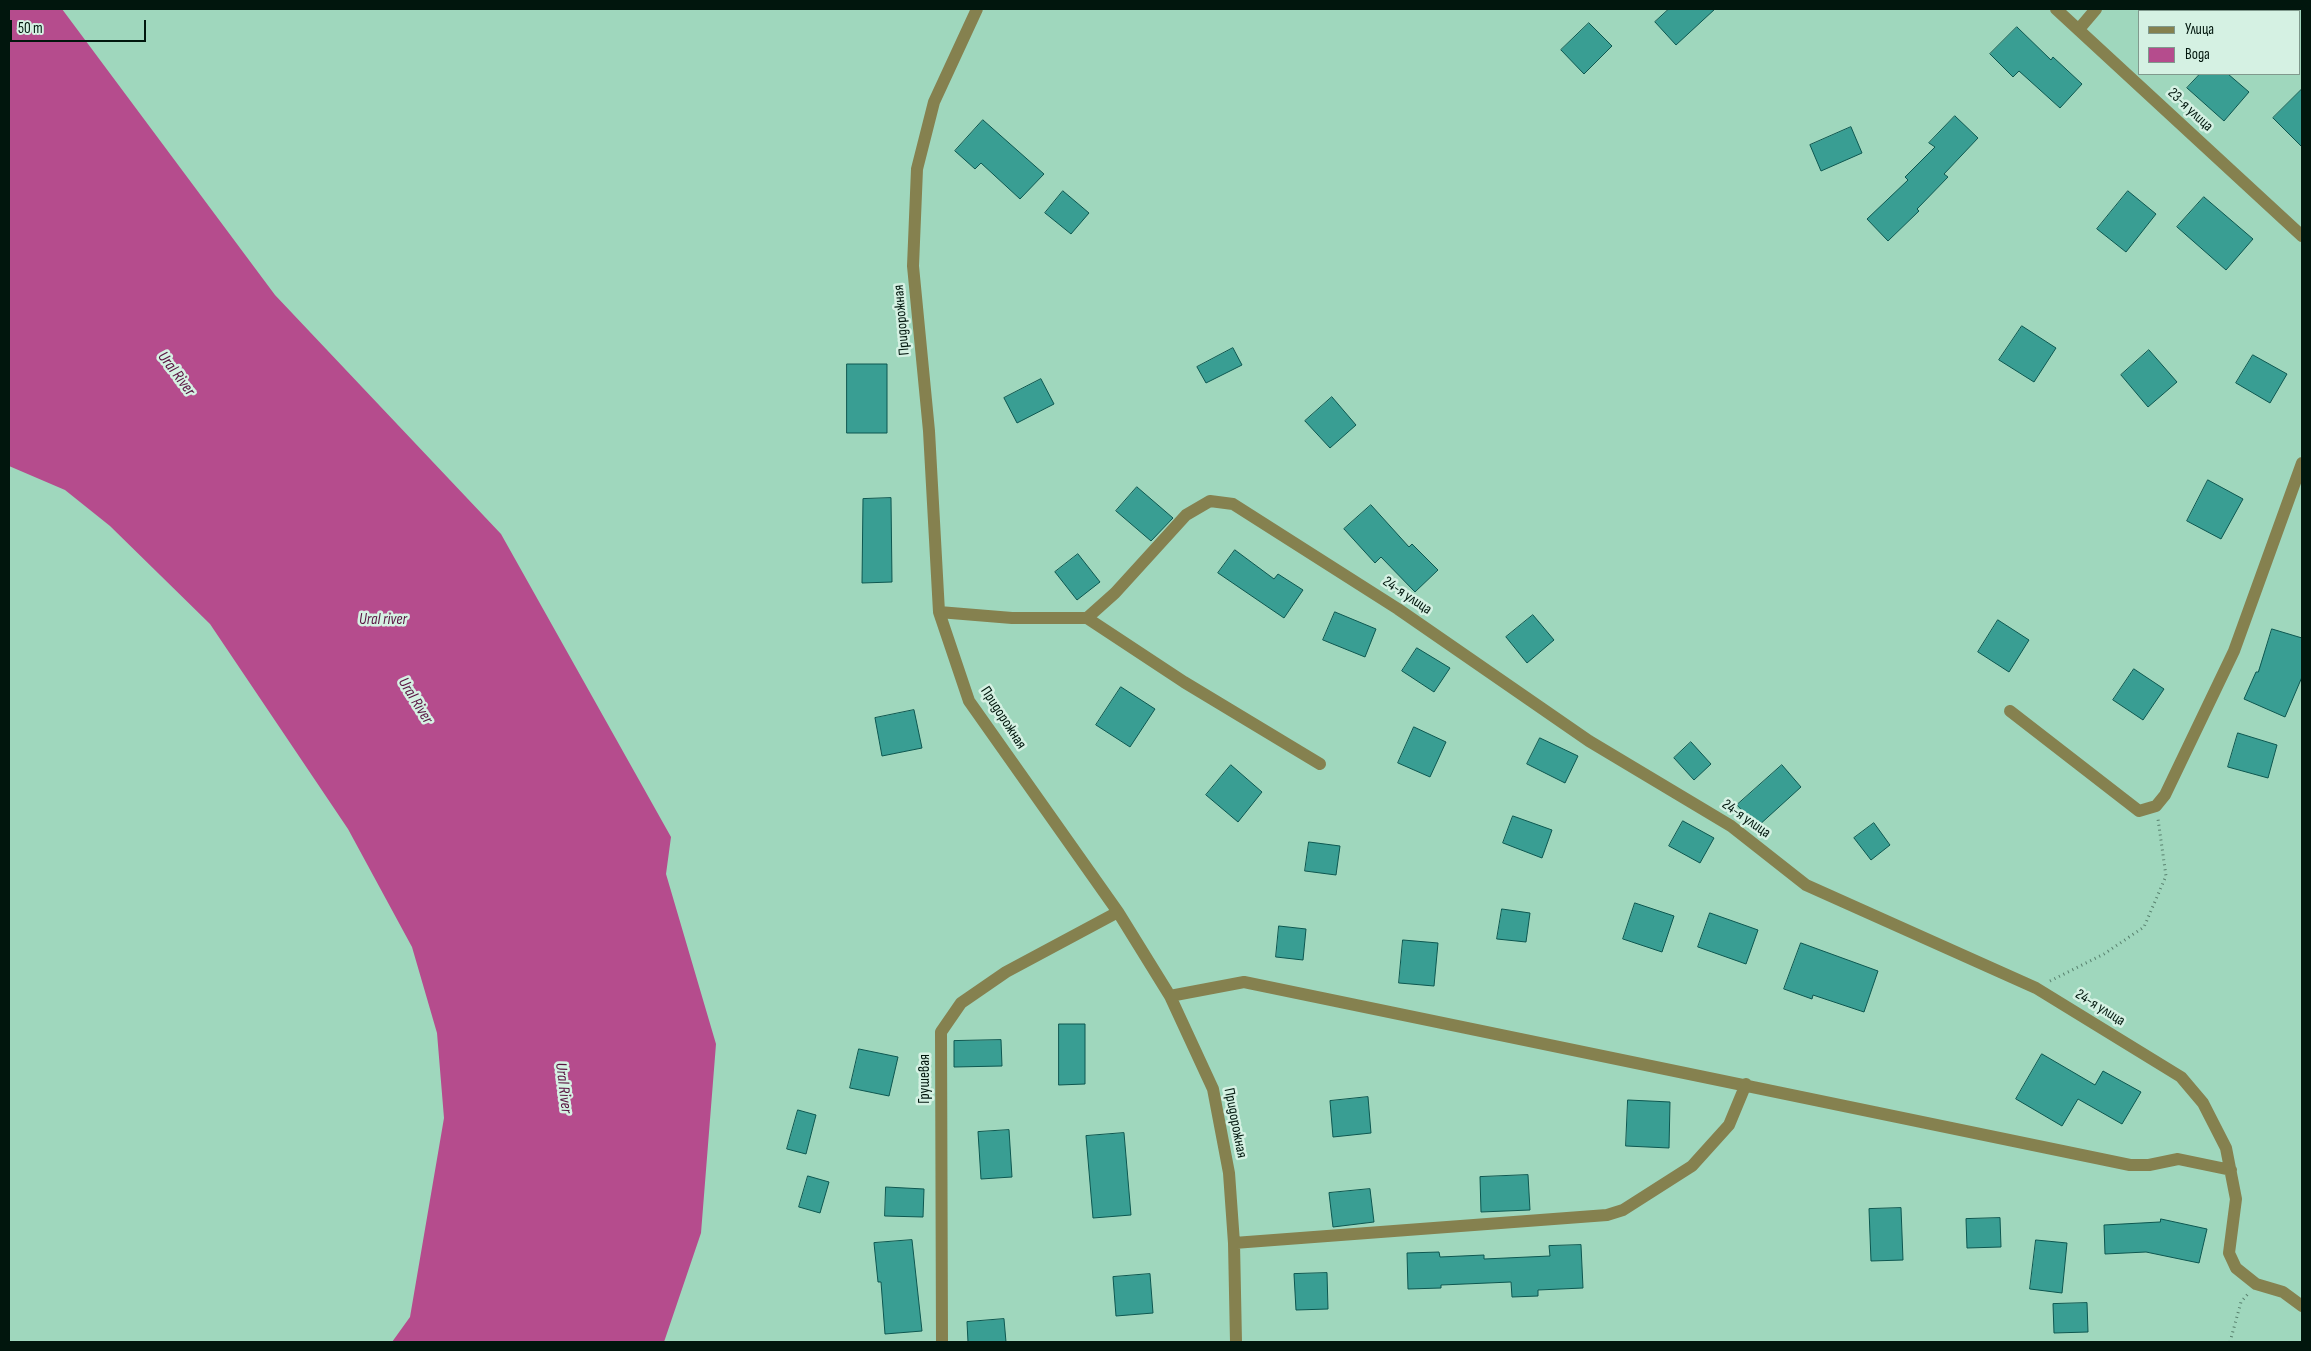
<!DOCTYPE html>
<meta charset="utf-8">
<style>
body{margin:0}
#map{position:relative;width:2311px;height:1351px;overflow:hidden;background:#9fd7bd;font-family:"Sofia Sans Condensed",sans-serif}
canvas{display:block}
.frame{position:absolute;inset:0;border:10px solid #01160d;pointer-events:none}
.legend{position:absolute;left:2138px;top:10px;width:162px;height:65px;box-sizing:border-box;background:#d5f1e3;border:1px solid #80998d;margin:0;padding:6px 9px;list-style:none;font-size:15px;color:#01160d}
.legend li{display:flex;align-items:center;gap:10px;height:25px}
.legend b{width:25px;border:1px solid #80998d}
.scale{position:absolute;left:10px;top:20px;width:136px;height:22px;box-sizing:border-box;border:2px solid #01160d;border-top:0;padding-left:6px;font-size:15px;line-height:18px;white-space:nowrap;color:#01160d;-webkit-text-stroke:4px #d5f1e3;paint-order:stroke}
</style>
<div id="map">
<canvas width="2311" height="1351"></canvas>
<div class="frame"></div>
<ul class="legend">
<li><b style="height:6px;background:#85814f"></b>Улица</li>
<li><b style="height:14px;background:#b54c8d"></b>Вода</li>
</ul>
<div class="scale">50 m</div>
</div>
<script>
const ctx = document.querySelector('canvas').getContext('2d');
ctx.lineJoin = 'round';
function paint(path, color) { ctx.fillStyle = color; ctx.fill(path, 'evenodd'); }
function trace(path, color, width, dash) { ctx.strokeStyle = color; ctx.lineWidth = width; ctx.lineCap = dash ? 'butt' : 'round'; ctx.setLineDash(dash || []); ctx.stroke(path); }
function label(font, color, halo, rows, align = 'center') {
  ctx.font = font + ' "Sofia Sans Condensed",sans-serif'; ctx.lineWidth = 5; ctx.setLineDash([]); ctx.textBaseline = 'middle'; ctx.strokeStyle = halo; ctx.fillStyle = color; for (const [text, x, y, turn = 0] of rows) {
    ctx.save(); ctx.translate(x, y); ctx.rotate((+turn || 0) * Math.PI / 180); ctx.textAlign = isNaN(turn) ? turn : align; if (halo) ctx.strokeText(text, 0, 0); ctx.fillText(text, 0, 0); ctx.restore();
  }
}
paint(new Path2D(`
 M9 9H62L275 295 501 534 671 837 666 874 716 1044 701 1233 664 1342H392L410 1317 444 1118 437 1033 412 947 348 829 210 624 110 526 65 490 9 466Z`), '#b54c8d');
const building = new Path2D(`
 M1669 9H1715L1676 45 1655 22Z
 M1589 23 1612 46 1584 74 1561 50Z
 M2017 27 2051 60 2053 57 2082 84 2060 108 2019 71 2013 77 1990 54Z
 M2200 74H2228L2249 92 2224 121 2187 88Z
 M2302 89V147L2273 118Z
 M1955 116 1978 138 1944 174 1948 177 1917 209 1919 211 1888 241 1867 219 1908 180 1905 177 1935 147 1929 143Z
 M983 120 1044 174 1020 199 981 163 975 169 955 151Z
 M1851 127 1862 153 1821 171 1810 145Z
 M1063 191 1089 213 1071 234 1045 213Z
 M2128 191 2156 214 2126 252 2097 229Z
 M2204 197 2253 239 2226 270 2177 227Z
 M2022 326 2056 348 2034 382 1999 360Z
 M1233 348 1242 365 1206 383 1197 367Z
 M2149 350 2177 382 2148 407 2121 375Z
 M2253 355 2287 374 2270 403 2236 383Z
 M847 364H887V433H847Z
 M1041 379 1054 404 1017 423 1004 398Z
 M1332 397 1356 425 1330 448 1305 421Z
 M2208 480 2243 499 2221 539 2187 521Z
 M1137 487 1173 518 1151 541 1116 511Z
 M891 498 892 582 862 583 863 499Z
 M1371 505 1409 547 1412 544 1438 570 1415 592 1381 557 1375 563 1344 529Z
 M1235 550 1274 579 1278 574 1303 590 1284 618 1218 573Z
 M1078 554 1100 582 1077 600 1055 572Z
 M1335 612 1376 629 1365 657 1323 640Z
 M1533 615 1554 640 1527 663 1506 637Z
 M1998 620 2029 640 2009 672 1978 652Z
 M2272 629 2302 638V677L2285 717 2244 699 2256 672H2258Z
 M1417 648 1450 668 1434 692 1402 671Z
 M2134 669 2164 689 2143 720 2113 700Z
 M1121 687 1155 709 1130 747 1096 725Z
 M914 710 922 748 882 756 875 718Z
 M1414 727 1446 742 1430 777 1398 763Z
 M2238 733 2277 745 2268 778 2228 767Z
 M1540 738 1578 756 1565 783 1527 764Z
 M1691 742 1711 764 1694 780 1674 758Z
 M1231 765 1262 792 1238 822 1206 795Z
 M1782 765 1801 787 1757 827 1737 805Z
 M1513 816 1552 830 1542 858 1503 843Z
 M1683 821 1714 838 1700 863 1669 846Z
 M1874 823 1890 845 1871 860 1854 838Z
 M1309 842 1340 846 1336 875 1305 871Z
 M1635 903 1674 916 1662 952 1623 939Z
 M1502 909 1530 913 1526 942 1497 939Z
 M1710 913 1758 930 1746 964 1698 947Z
 M1279 926 1306 929 1303 960 1276 957Z
 M1403 940 1438 943 1434 986 1399 983Z
 M1801 943 1878 971 1864 1012 1813 995 1812 999 1784 989Z
 M1059 1024H1085V1084L1059 1085Z
 M1001 1040 1002 1066 954 1067V1041Z
 M859 1049 898 1057 889 1096 850 1088Z
 M2042 1054 2095 1085 2103 1071 2141 1092 2122 1124 2078 1099 2062 1126 2016 1099Z
 M1368 1097 1371 1133 1333 1137 1330 1101Z
 M1628 1100 1670 1102 1669 1148 1626 1146Z
 M798 1110 816 1115 806 1154 787 1149Z
 M1009 1130 1012 1177 981 1179 978 1132Z
 M1124 1133 1131 1215 1093 1218 1086 1136Z
 M1528 1175 1530 1210 1481 1212 1480 1177Z
 M808 1176 829 1182 820 1213 799 1207Z
 M886 1187 924 1189 923 1217 885 1216Z
 M1370 1189 1374 1222 1333 1227 1329 1193Z
 M1901 1208 1903 1260 1871 1261 1869 1209Z
 M2000 1218 2001 1247 1967 1248 1966 1219Z
 M2161 1219 2207 1229 2199 1263 2146 1252 2105 1254 2104 1225 2160 1222Z
 M912 1240 922 1331 885 1334 881 1282H878L874 1243Z
 M2036 1240 2067 1243 2062 1293 2030 1289Z
 M1581 1245 1583 1288 1538 1290V1296L1512 1297 1511 1282 1441 1285V1288L1408 1289 1407 1253 1439 1252 1440 1257 1484 1255V1259L1550 1256 1549 1246Z
 M1327 1273 1328 1309 1296 1310 1294 1274Z
 M1150 1274 1153 1313 1116 1316 1113 1277Z
 M2087 1303 2088 1332 2054 1333 2053 1304Z
 M1004 1319 1006 1342H968L967 1322Z`);
paint(building, '#399e93');
trace(building, '#0d5750', 1);
trace(new Path2D(`
 M2050 981 2104 954 2144 927 2166 876 2158 819
 M2230 1342 2241 1302 2248 1294`), '#58816e', 3, [1, 4]);
trace(new Path2D(`
 M977 9 934 102 917 169 913 266 929 431 939 612 969 701 1118 912 1170 996 1213 1089 1229 1173 1234 1243 1236 1342
 M2056 9 2302 236
 M2079 29 2096 9
 M939 612 1012 618H1087L1184 682 1320 764
 M1087 618 1115 593 1186 515 1210 501 1233 504 1398 609 1589 741 1731 826 1806 885 2036 988 2181 1077 2203 1103 2226 1148 2236 1199 2229 1253 2236 1268 2256 1284 2283 1292 2302 1306
 M2010 711 2139 811 2156 806 2165 795 2234 651 2302 463
 M1170 996 1244 982 2130 1165H2149L2178 1159 2231 1170
 M1234 1243 1607 1215 1623 1210 1692 1166 1729 1125 1746 1084
 M942 1342 941 1032 961 1003 1006 972 1118 912`), '#85814f', 12);
label('15px', '#01160d', '#d5f1e3', [
 ["23-я улица",2190,110,43],
 ["Придорожная",902,320,-95],
 ["24-я улица",1407,596,34],
 ["Придорожная",1003,718,57],
 ["24-я улица",1746,819,35],
 ["24-я улица",2100,1008,32],
 ["Грушевая",925,1079,-90],
 ["Придорожная",1235,1123,79]
]);
label('italic 16px', '#581340', '#d5f1e3', [
 ["Ural River",176,374,53],
 ["Ural river",383,620],
 ["Ural River",415,701,58],
 ["Ural River",563,1088,83]
]);
</script>
